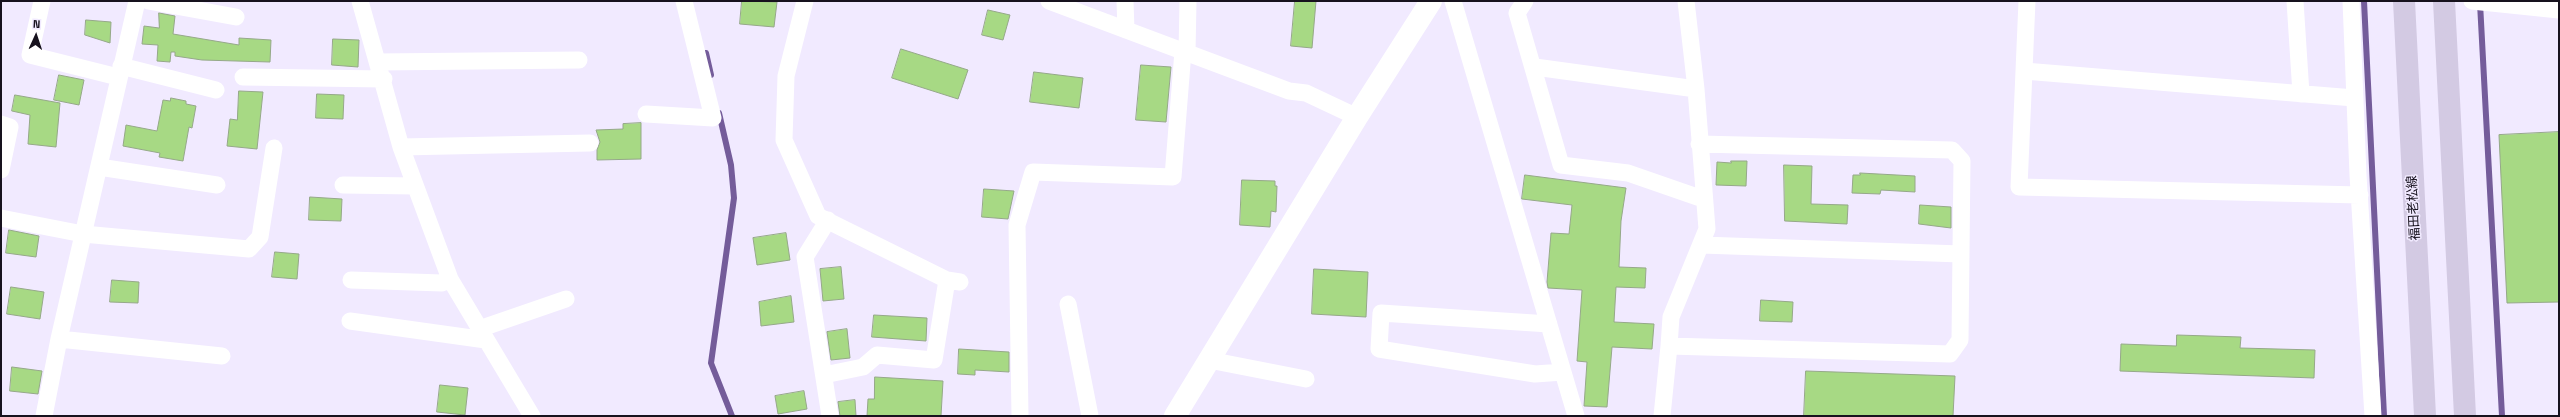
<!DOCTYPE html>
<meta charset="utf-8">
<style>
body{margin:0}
#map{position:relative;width:2560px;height:417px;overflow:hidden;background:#f1eaff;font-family:"Space Grotesk",sans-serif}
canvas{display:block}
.frame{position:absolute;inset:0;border:2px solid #17121e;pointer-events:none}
.north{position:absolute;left:16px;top:16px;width:40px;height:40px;-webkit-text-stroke:3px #f1eaff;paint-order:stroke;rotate:3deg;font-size:11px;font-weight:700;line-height:16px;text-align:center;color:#17121e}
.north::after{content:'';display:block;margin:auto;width:14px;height:18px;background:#17121e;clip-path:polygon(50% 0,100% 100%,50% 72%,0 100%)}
</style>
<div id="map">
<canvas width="2560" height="417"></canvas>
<div class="frame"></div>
<div class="north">N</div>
</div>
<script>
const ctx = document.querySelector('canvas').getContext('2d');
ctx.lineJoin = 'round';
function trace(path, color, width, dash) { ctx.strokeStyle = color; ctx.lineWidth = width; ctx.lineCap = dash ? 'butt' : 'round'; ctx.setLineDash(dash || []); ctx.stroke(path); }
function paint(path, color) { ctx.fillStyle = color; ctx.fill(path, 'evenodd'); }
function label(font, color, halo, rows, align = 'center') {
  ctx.font = font + ' "Space Grotesk","Noto Sans JP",sans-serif'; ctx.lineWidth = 3; ctx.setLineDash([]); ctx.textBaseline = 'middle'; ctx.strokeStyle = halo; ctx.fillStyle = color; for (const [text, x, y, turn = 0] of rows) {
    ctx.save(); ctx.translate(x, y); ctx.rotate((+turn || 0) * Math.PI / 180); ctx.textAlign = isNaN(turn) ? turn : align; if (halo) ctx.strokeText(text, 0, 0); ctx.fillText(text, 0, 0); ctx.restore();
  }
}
trace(new Path2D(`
 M2364 1 2384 416
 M2480 3 2502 416
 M706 53 711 75
 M719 113 731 165 734 198 711 363 732 416`), '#745c9a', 6);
const building = new Path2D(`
 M742 1 777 2 774 27 740 24Z
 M1295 1H1316L1312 48 1291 46Z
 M988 10 1010 15 1003 40 982 35Z
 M159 13 175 16 173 34 239 45V38L271 40 270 62 202 60 175 56V52H171L170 62 157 61 158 45 142 44 144 26 159 28Z
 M86 20 111 22 110 43 85 35Z
 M333 39 359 40 358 67 332 65Z
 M901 49 968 70 958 99 892 78Z
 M1141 65 1171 67 1166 122 1136 120Z
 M1034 72 1083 78 1079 108 1030 102Z
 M59 75 84 80 79 105 54 100Z
 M239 91 263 92 257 149 227 146 230 119 237 120Z
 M317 94 344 95 343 119 316 118Z
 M15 95 60 103 56 147 28 144 30 115 12 111Z
 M171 98 186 101V104L196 106 192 128 189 127 183 161 159 157 160 153 123 146 126 125 157 131 163 100 170 101Z
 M641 123V159L597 160V150L600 142 596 130 623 129V124Z
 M2559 132V302L2507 303 2499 135Z
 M1731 161H1747L1746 186 1716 185 1717 162 1731 163Z
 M1784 165 1812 166 1811 204 1848 205 1847 224 1785 221Z
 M1860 173 1915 176V192L1881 190 1880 194 1852 193 1853 175H1860Z
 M1525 175 1626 188 1621 221 1619 267 1646 268 1645 288 1616 287 1614 322 1654 324 1652 349 1612 347 1607 407 1584 406 1587 362 1577 361 1582 290 1548 288 1547 282 1551 233 1569 234 1572 205 1522 199Z
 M1242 180 1275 181V186H1277L1276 212 1271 211 1270 227 1240 225Z
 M984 189 1014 191 1008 219 982 217Z
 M310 197 342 199 341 221 309 220Z
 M1920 205 1951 207V228L1919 224Z
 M9 230 39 236 36 257 6 253Z
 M786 233 790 260 757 265 753 238Z
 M275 252 299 254 297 279 272 277Z
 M841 267 844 299 823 301 820 269Z
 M1314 269 1368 272 1366 317 1312 314Z
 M112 280 139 282 138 303 110 302Z
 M11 287 44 292 40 319 7 314Z
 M791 296 794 322 761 326 759 302Z
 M1761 300 1793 302 1792 322 1760 321Z
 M874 315 927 318 926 341 872 337Z
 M847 329 850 358 831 360 827 332Z
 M2177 335 2241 337 2240 348 2315 350 2314 378 2120 371 2121 344 2176 346Z
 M959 349 1009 352V372L975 370V375L958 374Z
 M12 367 42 371 38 394 10 391Z
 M1806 371 1955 376 1953 416H1804Z
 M875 377 943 381 941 416H867L868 399H874Z
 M440 385 468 388 465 415 437 412Z
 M804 391 807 409 778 414 775 396Z
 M855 400 856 416H840L838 402Z`);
paint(building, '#a7d984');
trace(building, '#95a889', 1);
trace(new Path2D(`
 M42 1 30 55 118 77
 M148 1 236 17
 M360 1 401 147 450 279 532 416
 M805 1 786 76 784 140 818 216 947 280 960 282
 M1049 1 1289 91 1306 93 1357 117
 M1125 1 1126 30
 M1453 1 1576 416
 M1525 1 1517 13 1561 165 1628 173 1703 199
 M2027 1 2019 187 2360 195
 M2295 1 2301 94
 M2351 1 2358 175 2373 416
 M2472 1 2559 10
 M1187 53 1188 1
 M377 62 579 60
 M121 66 216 90
 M1535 67 1696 89
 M2024 71 2354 98
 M243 77 384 79
 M646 114 713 118 684 1
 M1 124 10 127 1 170
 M401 147 590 143
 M99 167 217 185
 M343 185 415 186
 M1 218 83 234 249 249 260 237 274 148
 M828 220 805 257 830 416
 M1702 245 1961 254
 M351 280 442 283 450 279
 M1068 304 1090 416
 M350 321 486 340
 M1549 324 1381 313 1379 349 1535 374 1563 372
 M479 329 566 299
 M59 339 222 356
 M1669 346 1671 317 1707 229 1696 89 1686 1
 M1209 360 1306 379
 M824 375 863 367 877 355 934 360 947 280
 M44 416 59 339 137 1
 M1020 416 1017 225 1033 172 1173 177 1183 51
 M1662 416 1669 346 1950 354 1960 340 1962 161 1952 150 1699 144`), '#fff', 17);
trace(new Path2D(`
 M1175 416 1357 117 1431 1`), '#fff', 22);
trace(new Path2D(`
 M2404 1 2425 416
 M2444 1 2465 416`), '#d3cae3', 22);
label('13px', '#17121e', '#f1eaff', [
 ["福田老松線",2414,208,-93]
]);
</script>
